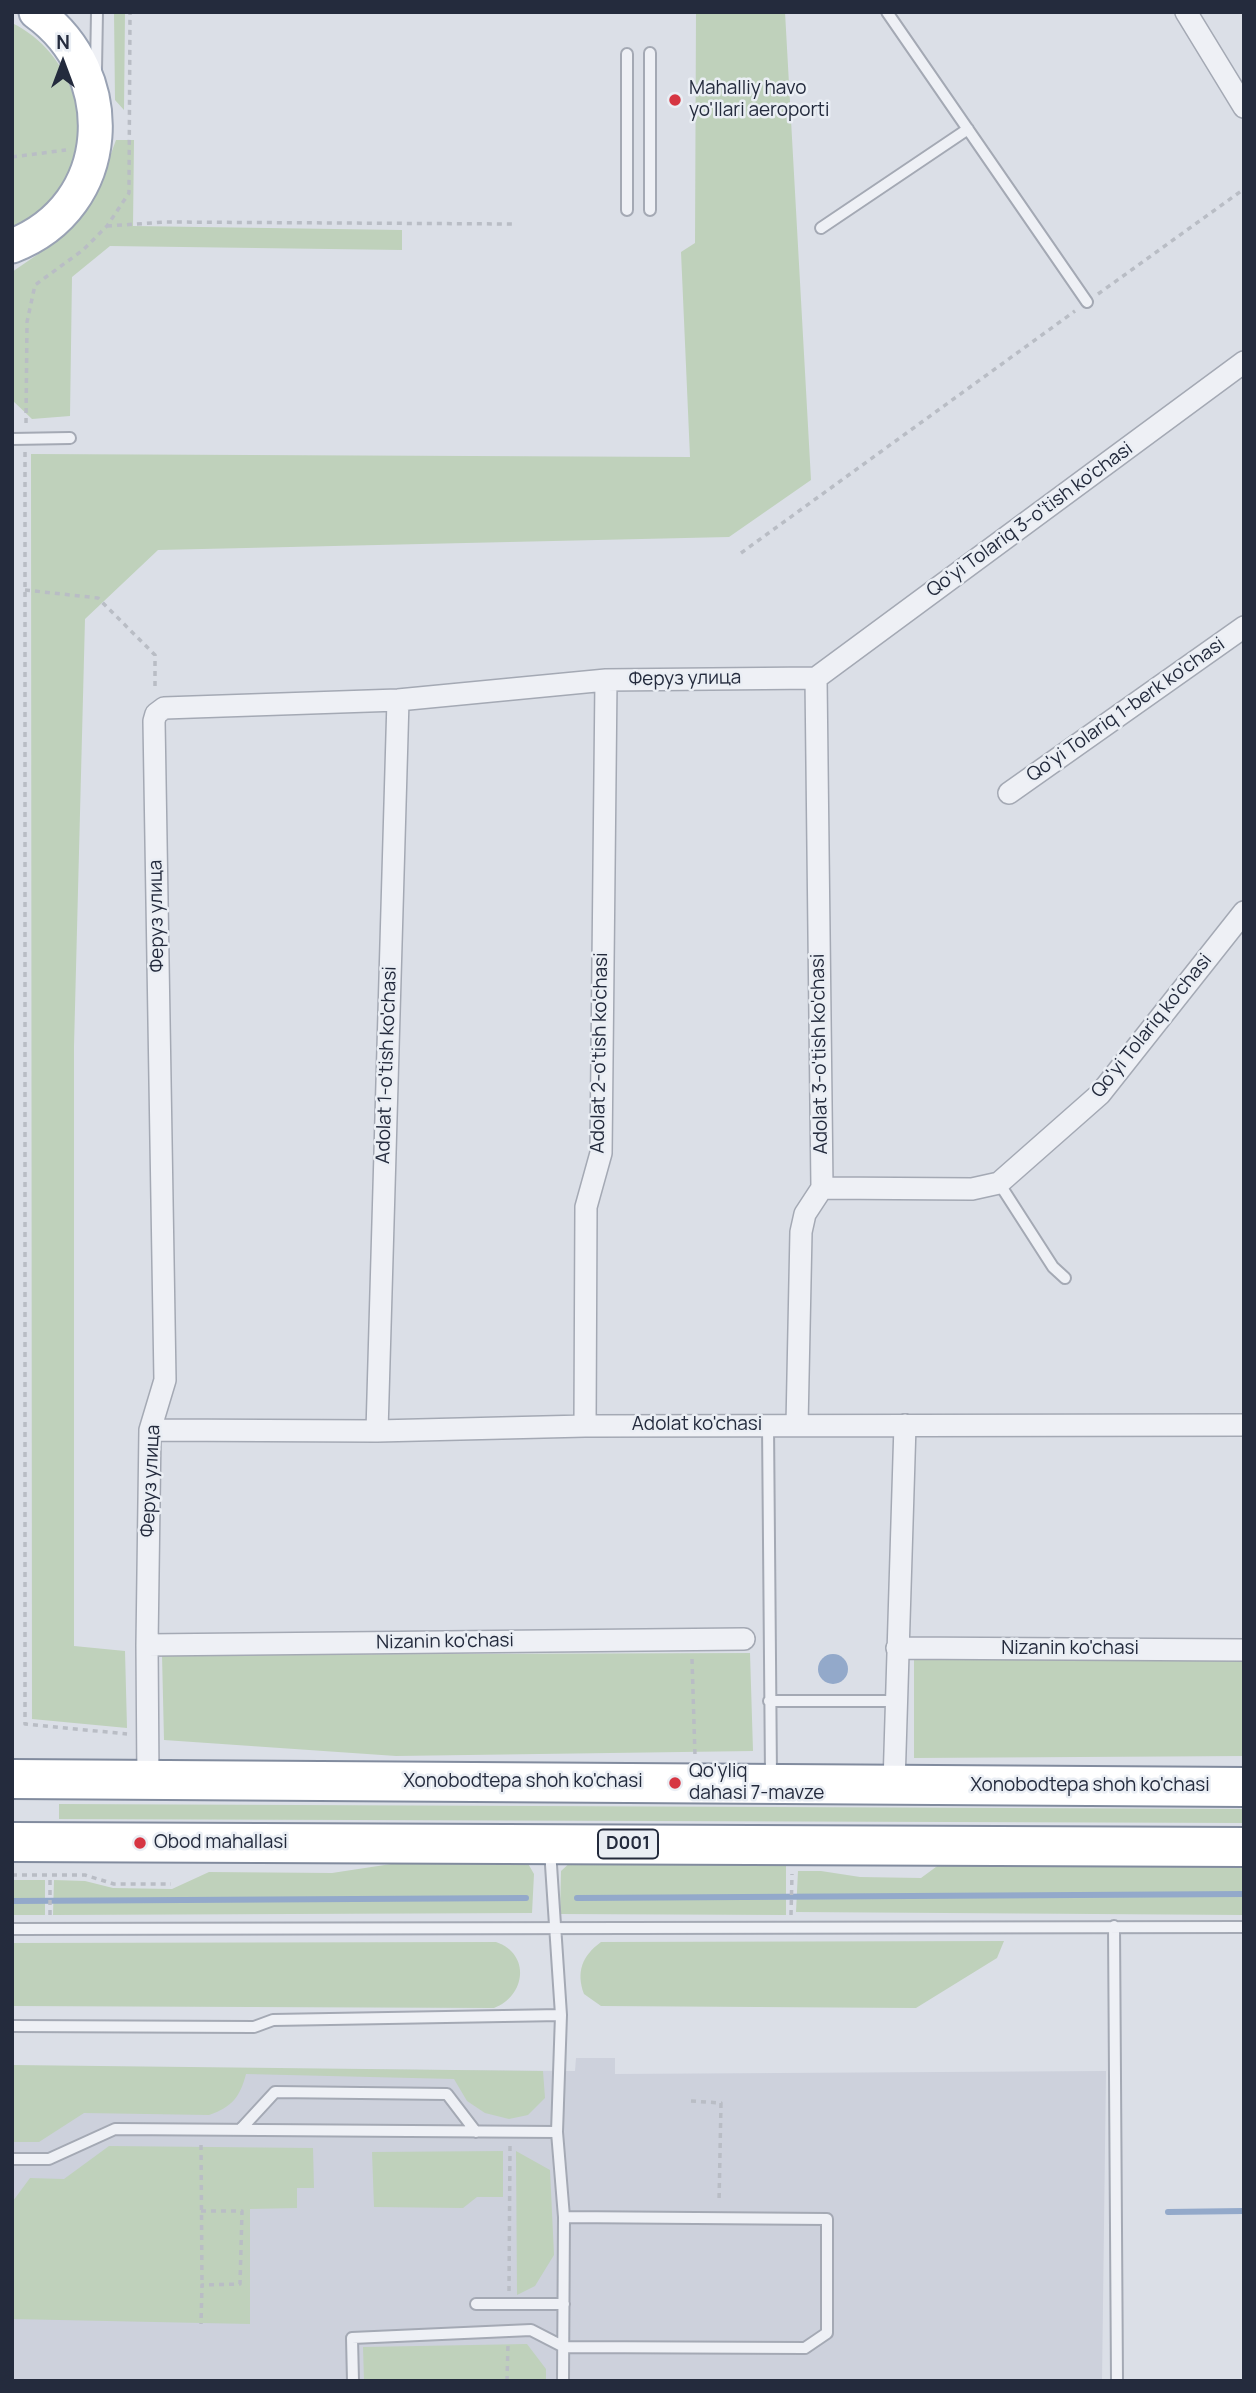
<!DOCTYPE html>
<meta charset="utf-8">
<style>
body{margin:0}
#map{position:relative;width:1256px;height:2393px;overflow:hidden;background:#dbdfe7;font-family:Manrope,sans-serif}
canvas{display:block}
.frame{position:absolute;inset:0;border:14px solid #242b3d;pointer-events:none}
.north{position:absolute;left:28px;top:28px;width:70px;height:70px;-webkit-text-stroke:5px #eaeef4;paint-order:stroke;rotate:0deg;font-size:19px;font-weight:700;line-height:28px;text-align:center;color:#242b3d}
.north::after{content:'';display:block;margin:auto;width:24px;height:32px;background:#242b3d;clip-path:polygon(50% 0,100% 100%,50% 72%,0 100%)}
</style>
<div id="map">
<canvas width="1256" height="2393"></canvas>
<div class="frame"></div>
<div class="north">N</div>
</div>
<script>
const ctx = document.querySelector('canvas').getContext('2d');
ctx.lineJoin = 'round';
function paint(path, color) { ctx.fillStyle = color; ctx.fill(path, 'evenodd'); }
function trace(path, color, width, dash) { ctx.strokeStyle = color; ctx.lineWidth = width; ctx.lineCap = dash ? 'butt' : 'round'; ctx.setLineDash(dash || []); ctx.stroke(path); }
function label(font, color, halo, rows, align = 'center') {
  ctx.font = font + ' Manrope,sans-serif'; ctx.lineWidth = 5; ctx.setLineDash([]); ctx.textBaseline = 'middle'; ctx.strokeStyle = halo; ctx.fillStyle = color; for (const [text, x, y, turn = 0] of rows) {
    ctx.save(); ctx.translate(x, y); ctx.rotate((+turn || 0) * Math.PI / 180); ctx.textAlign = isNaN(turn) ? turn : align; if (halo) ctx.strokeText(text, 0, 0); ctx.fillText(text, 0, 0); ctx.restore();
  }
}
paint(new Path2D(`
 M576 2058H615V2074L1106 2071 1102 2381H12V2067L575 2071Z`), '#cdd1dc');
paint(new Path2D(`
 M114 12H125L124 110 115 100Z
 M696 12H785L811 480 729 537 158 550 85 619 74 1046V1646L125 1651 127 1728 32 1719 31 454 690 457 681 252 695 243Z
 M12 23C72 52 99 131 61 188 48 207 31 220 12 231Z
 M116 140H134L133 226 402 230V250L110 246 72 277 70 416 32 419 12 400V272L60 239 96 195Z
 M750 1653 753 1751 396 1756 164 1740 162 1655Z
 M914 1658 1244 1660V1756L914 1758Z
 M59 1804 1244 1809V1823L59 1819Z
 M424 1859 526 1860 534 1874 532 1913 53 1915 54 1880 85 1881 113 1888 172 1889 209 1872 332 1873Z
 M573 1860 786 1861V1915L560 1914 561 1871Z
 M940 1864 1244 1865V1915L796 1912 798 1871H821L860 1877 921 1878Z
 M12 1880H45V1915H12Z
 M1004 1941 997 1958 916 2008 601 2006 584 1994C576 1972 582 1956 601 1942Z
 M496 1942C531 1954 526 1996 494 2008L12 2006V1943Z
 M12 2065 543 2071 545 2098 528 2115 509 2119 485 2113 467 2101 454 2079 246 2074C240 2097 232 2107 209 2115L84 2113 39 2142H12Z
 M109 2146 313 2148 314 2188H297V2208L250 2209V2324L12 2319 13 2201 30 2178 64 2179Z
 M503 2151V2197H477L463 2208 374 2207 372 2152Z
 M516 2151 550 2170 554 2255 535 2286 517 2295Z
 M527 2344 546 2369V2381H364L363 2347Z`), '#bfd1bb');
paint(new Path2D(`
 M818 1669a15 15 0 1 1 30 0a15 15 0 1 1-30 0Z`), '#93a9ca');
trace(new Path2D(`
 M577 1898 1244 1894
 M12 1901 526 1898
 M1168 2212 1244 2211`), '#93a9ca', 6);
const lane = new Path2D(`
 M887 12 1087 302
 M650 53V210
 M627 54V210
 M96 70 97 12
 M821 228 968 129
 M12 439 70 438
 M999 1183 1053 1267 1065 1278
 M768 1425 771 1776
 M769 1701H896
 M550 1850 561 2015 557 2132 564 2217 563 2381
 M1114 1926 1117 2381
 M12 1929 1244 1927
 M12 2026 254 2027 273 2020 561 2015
 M240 2130 275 2092 447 2094 476 2132
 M12 2159H49L115 2129 557 2132
 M476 2304H564
 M353 2381 352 2338 531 2330 564 2347 805 2348 827 2333V2219L564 2217`);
const street = new Path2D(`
 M1186 12 1244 107
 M816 678 1244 362
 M1009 793 1244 627
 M822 1188 972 1189 999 1183 1100 1094 1244 912
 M797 1425 801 1232 805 1214 822 1188 816 678
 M585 1426 586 1207 601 1153 606 680
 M150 1430 377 1431 585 1426 1244 1425
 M377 1431 398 700
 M147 1645 744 1639
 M897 1648 1244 1650
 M148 1780 147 1645 150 1430 165 1380 154 721 156 714 164 708 398 700 606 680 816 678
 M894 1784 905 1425`);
const primary = new Path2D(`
 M12 246C116 206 121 73 36 12`);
const highway = new Path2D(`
 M12 1779 1244 1787
 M12 1842 1244 1847`);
trace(lane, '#a4a9b4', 14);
trace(street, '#a4a9b4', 24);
trace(primary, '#99a2b3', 37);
trace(highway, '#818b9e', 42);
trace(new Path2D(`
 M12 157 66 150
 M107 226 166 222 513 224
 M1098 294 1244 189
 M26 423 27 322 35 285 83 250 107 226 129 193 130 12
 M25 452V1724L127 1734
 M741 553 1075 311
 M25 590 98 598 155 655V691
 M692 1659 695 1756
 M12 1875H85L114 1884H171
 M50 1915V1875
 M791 1915 792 1874
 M691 2101 721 2103 719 2203
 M201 2145 202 2285
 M201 2211H242L240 2284 202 2285 201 2324
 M509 2291 510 2145
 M507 2381 508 2344`), '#b9bdc5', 3.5, [5, 5]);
trace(lane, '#eef0f5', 10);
trace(street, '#eef0f5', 21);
trace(primary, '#fff', 33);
trace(highway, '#fff', 38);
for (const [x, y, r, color] of [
 [675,100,7,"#d63542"],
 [675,1783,7,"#d63542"],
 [140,1843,7,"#d63542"]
]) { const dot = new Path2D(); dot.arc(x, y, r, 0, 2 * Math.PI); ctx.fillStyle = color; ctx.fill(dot); trace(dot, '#eaeef4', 2.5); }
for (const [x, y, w] of [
 [628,1844,60]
]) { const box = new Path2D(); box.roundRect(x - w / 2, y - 14.5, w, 29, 5); ctx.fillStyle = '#eaeef4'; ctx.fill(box); trace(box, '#242b3d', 2); }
label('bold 18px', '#242b3d', null, [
 ["D001",628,1844]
]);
label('19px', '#242b3d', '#eaeef4', [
 ["Mahalliy havo",689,89],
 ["yo'llari aeroporti",689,111],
 ["Qo'yliq",689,1772],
 ["dahasi 7-mavze",689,1794],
 ["Obod mahallasi",154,1843]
], 'left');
label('19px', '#242b3d', '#eaeef4', [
 ["Qo'yi Tolariq 3-o'tish ko'chasi",1030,520,-36],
 ["Феруз улица",685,679,-1],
 ["Qo'yi Tolariq 1-berk ko'chasi",1126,710,-35],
 ["Феруз улица",157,916,-91],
 ["Qo'yi Tolariq ko'chasi",1152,1026,-51],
 ["Adolat 2-o'tish ko'chasi",600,1053,-89],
 ["Adolat 3-o'tish ko'chasi",820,1054,-91],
 ["Adolat 1-o'tish ko'chasi",387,1065,-88],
 ["Adolat ko'chasi",697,1425],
 ["Феруз улица",151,1481,-87],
 ["Nizanin ko'chasi",445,1642,-1],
 ["Nizanin ko'chasi",1070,1649],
 ["Xonobodtepa shoh ko'chasi",523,1782],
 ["Xonobodtepa shoh ko'chasi",1090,1786]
]);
</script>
